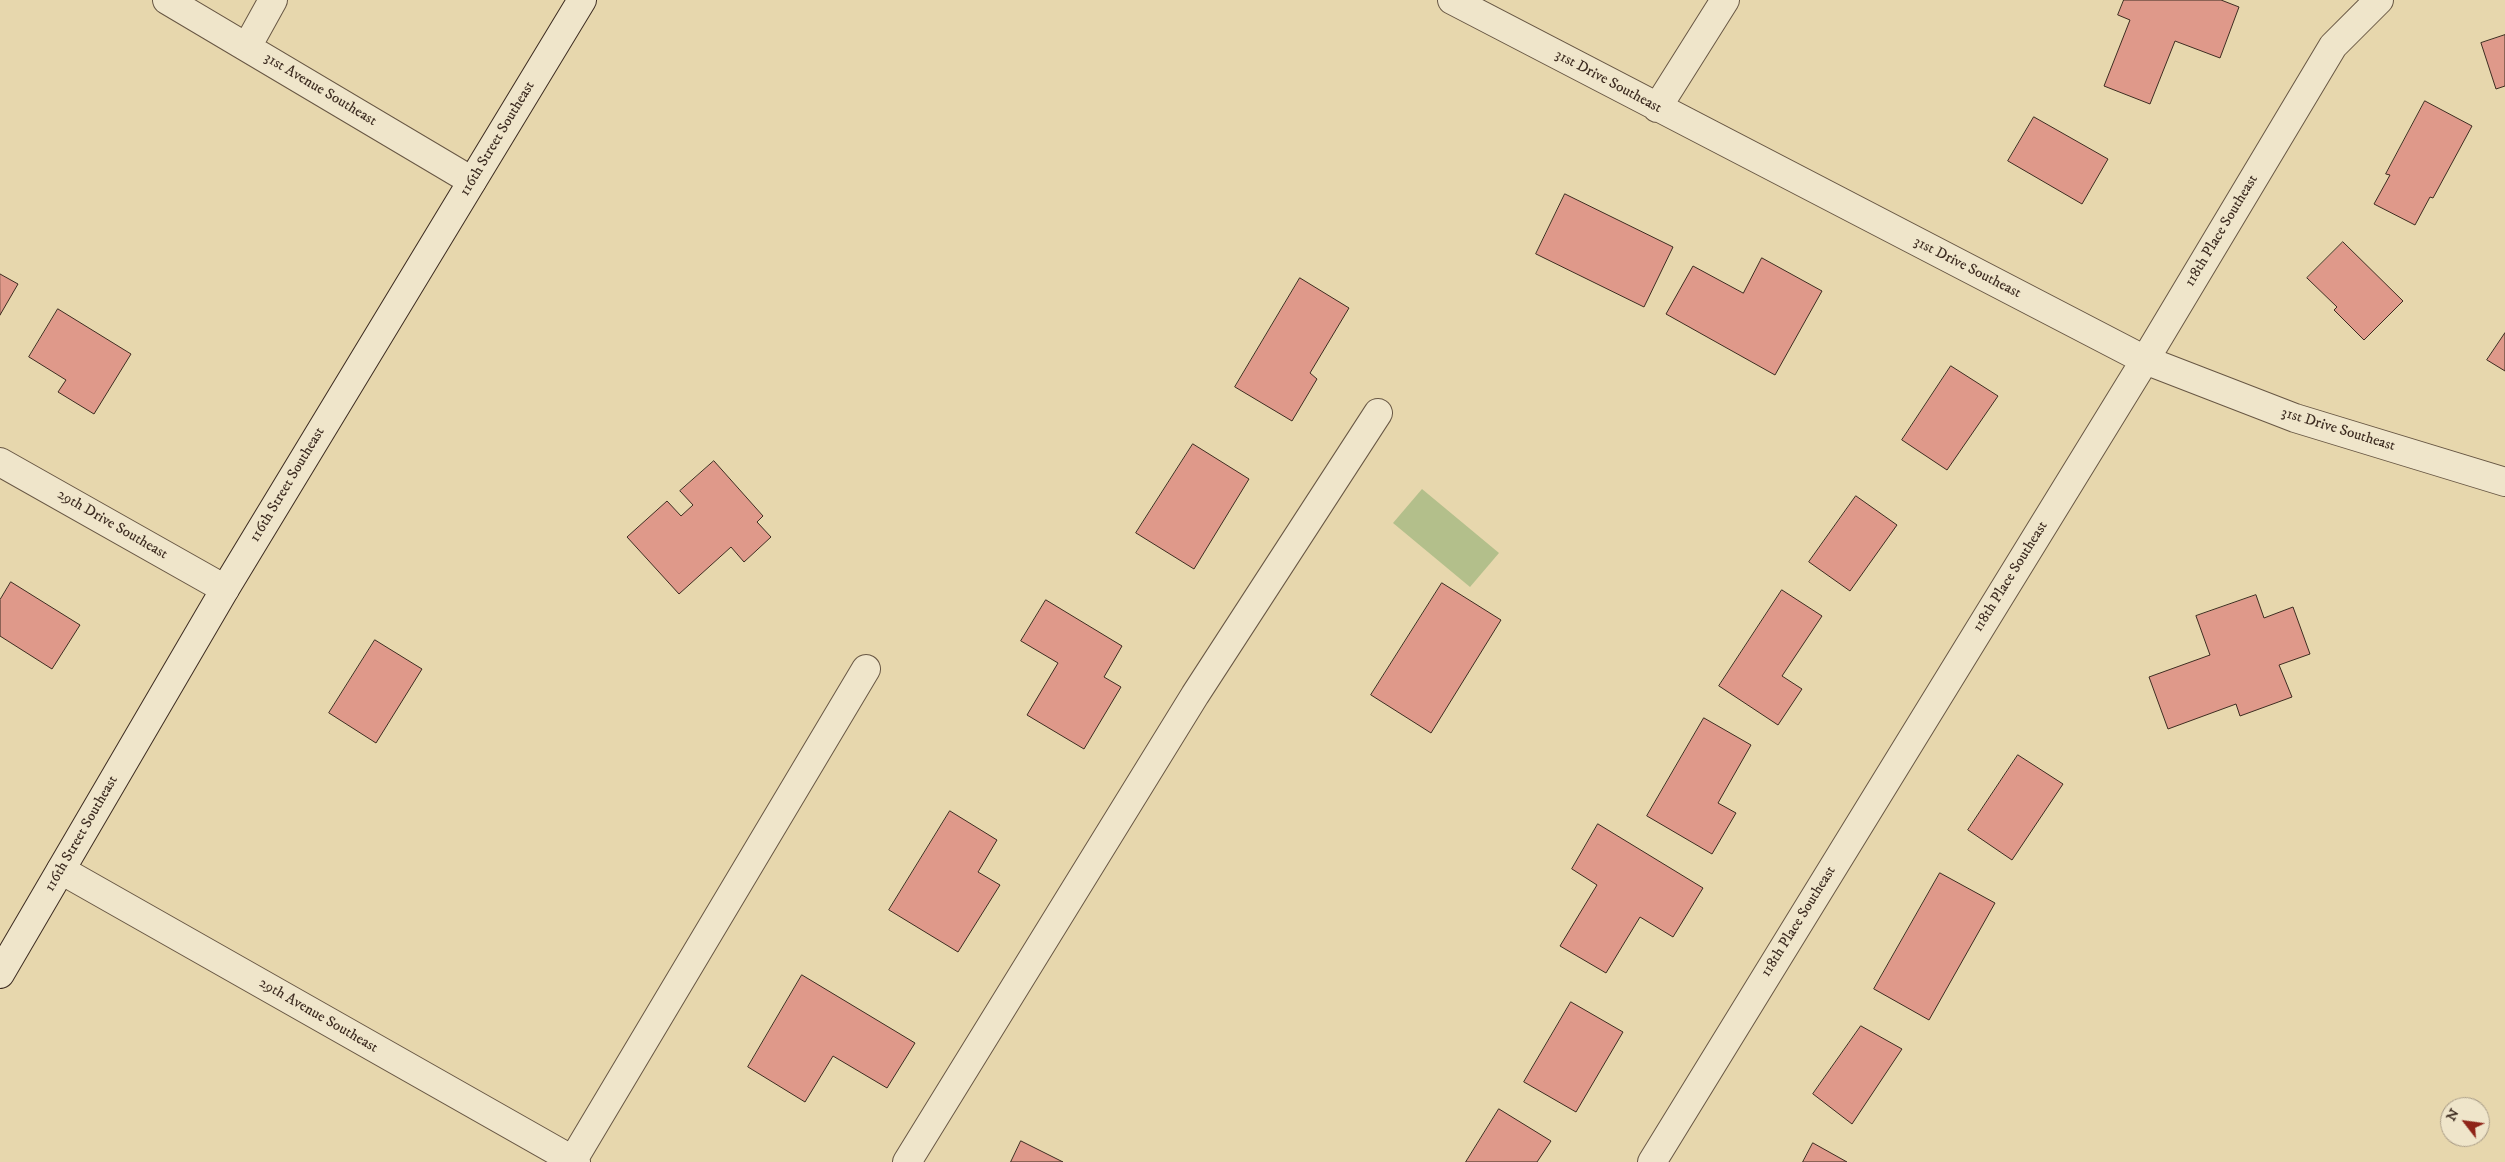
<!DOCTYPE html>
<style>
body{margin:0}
#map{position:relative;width:2505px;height:1162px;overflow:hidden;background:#e7d7ad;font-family:"IM FELL DW Pica",serif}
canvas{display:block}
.north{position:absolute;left:2440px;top:1097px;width:50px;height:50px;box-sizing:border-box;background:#efe5ca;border:1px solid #a89b86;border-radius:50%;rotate:300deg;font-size:14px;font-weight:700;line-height:20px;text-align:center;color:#3d2c21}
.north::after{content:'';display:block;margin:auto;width:18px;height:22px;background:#8f2418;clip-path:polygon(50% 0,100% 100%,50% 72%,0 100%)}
</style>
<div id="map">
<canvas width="2505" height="1162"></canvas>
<div class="north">N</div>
</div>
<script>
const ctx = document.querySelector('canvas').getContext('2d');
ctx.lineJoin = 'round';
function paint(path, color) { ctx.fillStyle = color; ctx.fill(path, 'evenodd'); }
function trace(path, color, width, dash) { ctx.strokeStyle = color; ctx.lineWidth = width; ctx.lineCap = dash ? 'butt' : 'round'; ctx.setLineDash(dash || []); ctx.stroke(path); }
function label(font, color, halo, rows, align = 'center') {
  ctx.font = font + ' "IM FELL DW Pica",serif'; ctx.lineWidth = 4; ctx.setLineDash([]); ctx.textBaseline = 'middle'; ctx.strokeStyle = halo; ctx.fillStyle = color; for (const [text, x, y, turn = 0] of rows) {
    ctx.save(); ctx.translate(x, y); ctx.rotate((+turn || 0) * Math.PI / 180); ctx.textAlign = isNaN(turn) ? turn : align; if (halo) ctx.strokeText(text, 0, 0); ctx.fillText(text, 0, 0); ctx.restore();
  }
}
paint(new Path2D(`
 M1422 489 1499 553 1470 587 1393 523Z`), '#b3bf8b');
const building = new Path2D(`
 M2124 0H2221L2239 7 2220 58 2175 41 2150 104 2104 86 2130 20 2118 15Z
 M2505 35V86L2496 89 2481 43Z
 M2425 101 2472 126 2433 198 2430 197 2415 225 2374 204 2390 175 2386 174Z
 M2034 117 2108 159 2082 204 2008 161Z
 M1565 194 1673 247 1644 307 1536 254Z
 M2343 242 2403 301 2364 340 2334 310 2337 307 2307 278Z
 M1762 258 1822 291 1775 375 1666 314 1693 266 1743 293Z
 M0 274 18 284 0 315Z
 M1300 278 1349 308 1310 373 1317 379 1292 421 1235 387Z
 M58 309 131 354 94 414 58 392 66 380 29 357Z
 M2505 333V371L2487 360Z
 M1951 366 1998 396 1947 470 1902 440Z
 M1193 444 1249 479 1194 569 1136 533Z
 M714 461 763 516 757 522 771 537 744 562 731 547 679 594 627 537 667 501 681 516 693 505 680 491Z
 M1856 496 1897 525 1850 591 1809 562Z
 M11 582 80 625 52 669 0 636V600Z
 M1442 583 1501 620 1431 733 1371 695Z
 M1782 590 1822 616 1782 676 1802 689 1778 725 1719 686Z
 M2256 595 2264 618 2293 607 2310 654 2279 665 2292 697 2240 716 2236 704 2168 729 2149 677 2210 655 2196 616Z
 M1046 600 1122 646 1104 677 1121 687 1084 749 1027 715 1058 663 1021 641Z
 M375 640 422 669 376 743 329 713Z
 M1704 718 1751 745 1718 803 1736 813 1712 854 1647 816Z
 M2018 755 2063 784 2012 860 1968 830Z
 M950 811 997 840 978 872 1000 885 958 952 889 910Z
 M1598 824 1703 888 1673 937 1640 917 1606 973 1560 946 1597 885 1572 869Z
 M1940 873 1995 903 1929 1020 1874 989Z
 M802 975 915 1043 887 1088 833 1056 805 1102 748 1067Z
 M1571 1002 1623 1032 1576 1112 1524 1082Z
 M1861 1026 1902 1049 1852 1124 1813 1094Z
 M1499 1109 1551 1141 1537 1162H1466Z
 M1021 1141 1063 1162H1011Z
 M1813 1143 1847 1162H1803Z`);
paint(building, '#df998a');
trace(building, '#3d2c21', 1);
const street = new Path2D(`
 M167 0 472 181
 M1452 0 2145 360 2295 418 2505 482
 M247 47 273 0
 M1657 108 1725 0
 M0 462 225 589
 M61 870 576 1162
 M573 1160 866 669
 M907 1162 1195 695 1378 413
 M1652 1162 2145 360 2333 46 2379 0`);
const secondary = new Path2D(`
 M0 974 225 589 582 0`);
trace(street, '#685744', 30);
trace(secondary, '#3d2c21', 30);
trace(street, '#efe5ca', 28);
trace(secondary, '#efe5ca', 28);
label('15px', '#3d2c21', '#efe5ca', [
 ["31st Drive Southeast",1608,82,28],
 ["31st Avenue Southeast",320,90,31],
 ["116th Street Southeast",498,139,-59],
 ["118th Place Southeast",2222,231,-59],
 ["31st Drive Southeast",1967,268,27],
 ["31st Drive Southeast",2338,430,17],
 ["116th Street Southeast",288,485,-59],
 ["29th Drive Southeast",112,525,30],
 ["118th Place Southeast",2011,577,-58],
 ["116th Street Southeast",82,834,-60],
 ["118th Place Southeast",1799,922,-58],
 ["29th Avenue Southeast",318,1016,30]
]);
</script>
